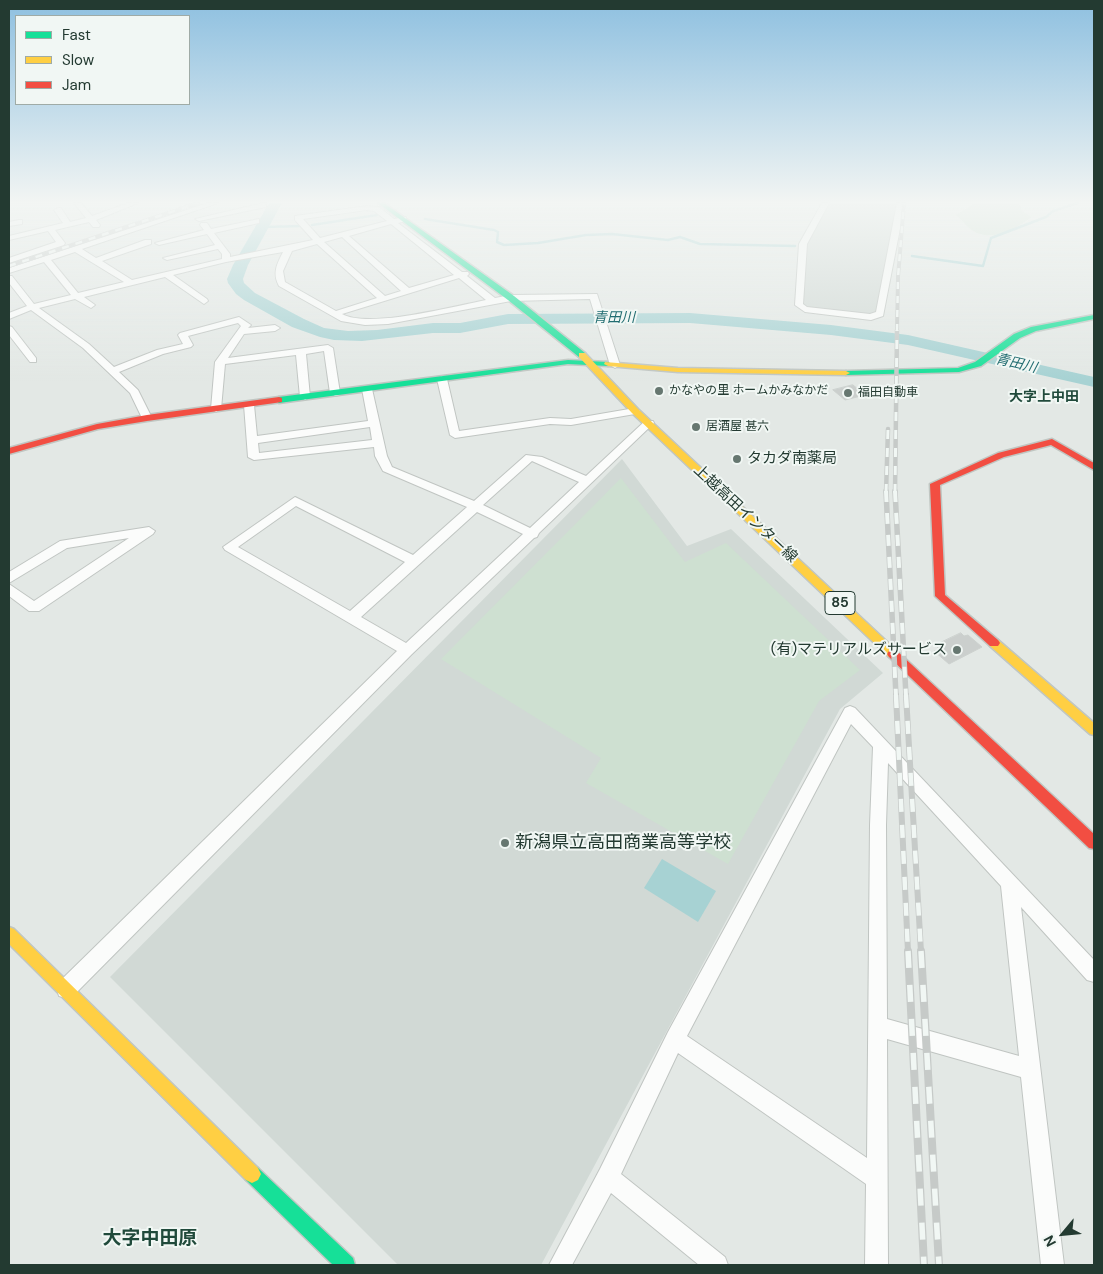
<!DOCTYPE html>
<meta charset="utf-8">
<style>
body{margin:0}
#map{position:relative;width:1103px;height:1274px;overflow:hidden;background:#e3e8e5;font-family:"DM Sans",sans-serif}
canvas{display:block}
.frame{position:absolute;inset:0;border:10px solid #233a31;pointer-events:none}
.legend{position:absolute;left:15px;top:15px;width:175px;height:90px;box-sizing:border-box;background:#f1f7f4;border:1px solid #9faba6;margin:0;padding:6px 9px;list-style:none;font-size:15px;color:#233a31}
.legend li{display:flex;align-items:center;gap:10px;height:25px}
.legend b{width:25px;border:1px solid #9faba6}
.north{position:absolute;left:1038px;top:1209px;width:50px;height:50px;-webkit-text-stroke:4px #f1f7f4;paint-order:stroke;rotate:242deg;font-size:14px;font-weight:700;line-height:20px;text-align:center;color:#233a31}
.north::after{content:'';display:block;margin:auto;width:18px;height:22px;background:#233a31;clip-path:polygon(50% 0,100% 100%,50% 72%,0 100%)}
</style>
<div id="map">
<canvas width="1103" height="1274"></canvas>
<div class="frame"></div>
<ul class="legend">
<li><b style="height:6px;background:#16e098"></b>Fast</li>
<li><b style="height:6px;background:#ffcf43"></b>Slow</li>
<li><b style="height:6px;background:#f24e42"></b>Jam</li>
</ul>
<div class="north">N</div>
</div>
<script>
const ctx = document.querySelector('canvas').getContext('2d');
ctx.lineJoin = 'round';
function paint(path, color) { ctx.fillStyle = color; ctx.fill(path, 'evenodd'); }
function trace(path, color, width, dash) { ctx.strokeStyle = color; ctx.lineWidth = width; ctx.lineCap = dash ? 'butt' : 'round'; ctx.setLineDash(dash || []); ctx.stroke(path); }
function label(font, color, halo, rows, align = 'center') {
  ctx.font = font + ' "DM Sans","Noto Sans JP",sans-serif'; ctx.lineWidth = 4; ctx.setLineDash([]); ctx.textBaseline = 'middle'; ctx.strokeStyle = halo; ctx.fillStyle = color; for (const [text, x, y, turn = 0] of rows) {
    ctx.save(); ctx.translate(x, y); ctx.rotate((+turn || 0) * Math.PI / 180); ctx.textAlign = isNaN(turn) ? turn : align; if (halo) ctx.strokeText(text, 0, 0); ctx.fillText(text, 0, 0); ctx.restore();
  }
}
paint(new Path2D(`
 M828 203H897L877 313 871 316 805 307 802 305 806 244Z
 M622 459 687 546 731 529 883 673 840 709 541 1265H398L110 977Z`), '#d1d9d5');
paint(new Path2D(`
 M974 203H1019L1022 211 1032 217C1018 227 996 241 977 233 970 231 962 220 956 215Z
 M621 478 685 562 726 543 860 670 819 701 728 864 586 783 601 758 441 659Z`), '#cee0d1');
paint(new Path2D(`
 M662 859 716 891 698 922 644 888Z`), '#a7d2d3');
trace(new Path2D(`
 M425 219 494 230 498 232 497 242 504 245 538 243 586 235 612 234 668 240 680 237 700 244 795 246
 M312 225 377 215
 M264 227 302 226
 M912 256 983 266 991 238 1046 217 1053 211 1078 203`), '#a7d2d3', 2.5);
paint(new Path2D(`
 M269 203H282L248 265 243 279 244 283 255 293 304 319 324 328 348 331 377 330 433 323H460L508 314 690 313 831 325 908 335 1094 377V387L908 345 831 335 690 323 508 324 460 333H433L362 341 334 340 320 337 292 327 244 300 236 294 228 283 227 279 233 265Z`), '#a7d2d3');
const building = new Path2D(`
 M853 385 865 395 845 400 833 390Z
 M961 633 964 636 968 635 982 647 949 664 934 651 939 649 936 645Z`);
paint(building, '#cbcfcd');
trace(building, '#ccd1ce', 1);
const street = new Path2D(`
 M74 203H81L92 216 128 203H138L96 220 100 225 99 227H93L89 222 55 230 65 243 64 245 9 263V258L56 242 48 231 9 240V236L63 223 54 210 58 208H61L70 222 86 218Z
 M208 203H218L82 249 96 258 145 240H151V244L102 261 132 280 222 259V254L218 249 167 260 163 258 215 245 207 234 159 245 155 243 204 230 200 225 201 223H207L211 229 259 219V223L214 233 230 254V257L313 240 295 220V216L367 206 379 207 394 219 406 217V221L398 223 462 272H468L469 274 467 276 495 298 511 295 597 294 620 365 615 368 610 365 590 299 511 301 388 324 365 325 341 321 279 286C272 273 277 264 283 252L226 262 173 275 207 299 208 301 204 304 165 277 84 297 95 305 91 308 75 299 39 308 89 344 114 367 157 350 183 344 178 335 180 333 239 317 251 325 248 328 275 325 280 328 275 331 244 334 228 358 328 345 333 348 340 393 339 395 335 396 330 393 324 351 306 354 310 397 305 400 300 397 296 355 225 364 221 409 216 412 211 409 215 362 241 326 238 323 188 336 193 345 191 347 163 354 119 372 138 390 152 418 147 421 142 418 130 393 83 348 31 310 9 319V313L27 306 9 283V276H12L34 304 71 295 44 262 9 273V268ZM367 210 374 211 387 221 320 238 303 219ZM391 224 454 275 409 288 349 236ZM342 237 401 291 385 296 324 242ZM317 244 377 298 336 311 285 282 283 271 292 251ZM75 252 124 282 78 293 51 260ZM459 278 486 300C455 306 369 329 342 314Z
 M263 203H266V207L199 221 195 219Z
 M822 203H829L807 244 803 304 807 307 870 314 876 312 897 203H905L883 316 871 320 805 312 795 305 799 244Z
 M19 220H22V224L9 226V222Z
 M9 326 12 327 36 358V362H30L9 335Z
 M442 376 447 379 459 431 550 418 571 419 635 408 640 411 635 414 571 425 550 424 455 438 450 435 437 379Z
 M367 386 372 389 387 456 392 467 474 501 526 455 542 457 586 476 645 421H653L654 423 539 533 537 537 534 538 412 654 73 996 66 998 59 996 57 989 59 982 397 651 225 550 223 547 295 497 413 555 467 507 383 471 375 456 374 447 254 460 248 457 244 405 245 403 249 402 254 405 257 436 368 421 362 389ZM370 427 372 440 259 453 258 443ZM532 461 579 482 530 528 483 505ZM296 506 405 562 350 611 238 547ZM477 512 523 534 406 643 361 617Z
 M149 527 155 531 153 534 39 611H29L9 596V584L34 601 129 538 67 548 9 583V572L60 541Z
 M850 706 855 708 1094 960V982L1087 980 1021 907 1064 1265H1041L1021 1077 887 1039 888 1265H865L866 1184 678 1053 621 1174 725 1257 728 1265H699L611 1193 572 1265H549L600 1169 668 1032 845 708ZM851 724 873 747 870 825 867 1158 687 1036ZM888 763 1001 886 1019 1056 887 1019 886 825Z`);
const fast = new Path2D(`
 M378 203H384L514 296 585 353V357H579L508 300Z
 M1094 315V319L1036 331 1020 338 981 366 959 372 846 375 842 373 846 371 958 368 975 362 1014 334 1031 327Z
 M568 360 608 362 612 364 608 366 568 364 279 403 275 400 279 397Z
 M252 1165 258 1168 353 1258 355 1265H333L246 1180 243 1174 246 1168Z`);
const slow = new Path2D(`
 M579 353H585L638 409 897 651 899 654 897 657H889L632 413 579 357Z
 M605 362 678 368 846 371 850 373 846 375 678 372 608 366 604 364Z
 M994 639 998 640 1094 723V735L1090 734 990 646 988 643 990 640Z
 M9 927 14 929 258 1168 261 1174 258 1180 252 1183 246 1180 9 944Z`);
const jam = new Path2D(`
 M279 397 282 398V402L147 421 98 429 9 454V448L97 424 147 415Z
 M1052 439 1094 463V470L1051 445 1004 457 940 485 945 595 998 640 1000 643 998 646H990L935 596 930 484 998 453Z
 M893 650 897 651 1094 834V849L1089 848 889 657 887 654 889 651Z`);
trace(street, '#c0c5c2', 2);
trace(fast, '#c0c6c2', 3);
trace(slow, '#c0c6c2', 3);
trace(jam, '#c0c6c2', 3);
paint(street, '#fbfcfb');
paint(fast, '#16e098');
paint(slow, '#ffcf43');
paint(jam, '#f24e42');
const railFar4 = new Path2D(`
 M9 266 198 203
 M897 331 898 277 904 203`);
const railFar3 = new Path2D(`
 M886 493 888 429
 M895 493 897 330`);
const railFar2 = new Path2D(`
 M886 491 896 696
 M895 491 906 696`);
const railFar1 = new Path2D(`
 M896 695 908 952
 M906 695 921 952`);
const rail = new Path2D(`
 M908 951 924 1265
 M921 951 939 1265`);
trace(railFar4, '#c6cac8', 4);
trace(railFar3, '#c6cac8', 4.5);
trace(railFar2, '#c6cac8', 5.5);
trace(railFar1, '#c6cac8', 6);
trace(rail, '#c6cac8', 8);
trace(railFar4, '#f1f7f4', 2.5, [7]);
trace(railFar3, '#f1f7f4', 3, [9]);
trace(railFar2, '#f1f7f4', 4, [11]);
trace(railFar1, '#f1f7f4', 4.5, [13]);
trace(rail, '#f1f7f4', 5.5, [17]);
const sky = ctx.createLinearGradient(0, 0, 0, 381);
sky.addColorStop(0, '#8ec0e0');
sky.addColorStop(0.53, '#f2f5f3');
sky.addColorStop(1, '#f2f5f300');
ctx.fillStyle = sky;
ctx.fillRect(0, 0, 1103, 381);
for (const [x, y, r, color] of [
 [659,391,5,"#667770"],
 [848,393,5,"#667770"],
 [696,427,5,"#667770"],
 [737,459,5,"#667770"],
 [957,650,5,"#667770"],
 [505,843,5,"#667770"]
]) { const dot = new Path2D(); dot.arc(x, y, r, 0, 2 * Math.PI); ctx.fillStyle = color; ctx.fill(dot); trace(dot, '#f1f7f4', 2); }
label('12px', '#233a31', '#f1f7f4', [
 ["かなやの里 ホームかみなかだ",669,391],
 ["福田自動車",858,393],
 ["居酒屋 甚六",706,427]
], 'left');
label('italic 14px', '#226d71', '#f1f7f4', [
 ["青田川",614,318],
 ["青田川",1016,364,13]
]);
label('bold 14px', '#204a3b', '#f1f7f4', [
 ["大字上中田",1044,397]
]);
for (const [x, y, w] of [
 [840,603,30]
]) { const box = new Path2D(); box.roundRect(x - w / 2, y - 11.5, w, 23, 4); ctx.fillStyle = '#f1f7f4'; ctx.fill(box); trace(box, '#233a31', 1); }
label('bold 14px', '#233a31', null, [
 ["85",840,603]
]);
label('15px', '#233a31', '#f1f7f4', [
 ["タカダ南薬局",747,459],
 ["(有)マテリアルズサービス",947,650,"right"]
], 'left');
label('15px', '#233a31', '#f1f7f4', [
 ["上越高田インター線",745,514,43]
]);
label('18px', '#233a31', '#f1f7f4', [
 ["新潟県立高田商業高等学校",515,843]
], 'left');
label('bold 19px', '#204a3b', '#f1f7f4', [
 ["大字中田原",150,1239]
]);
</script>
